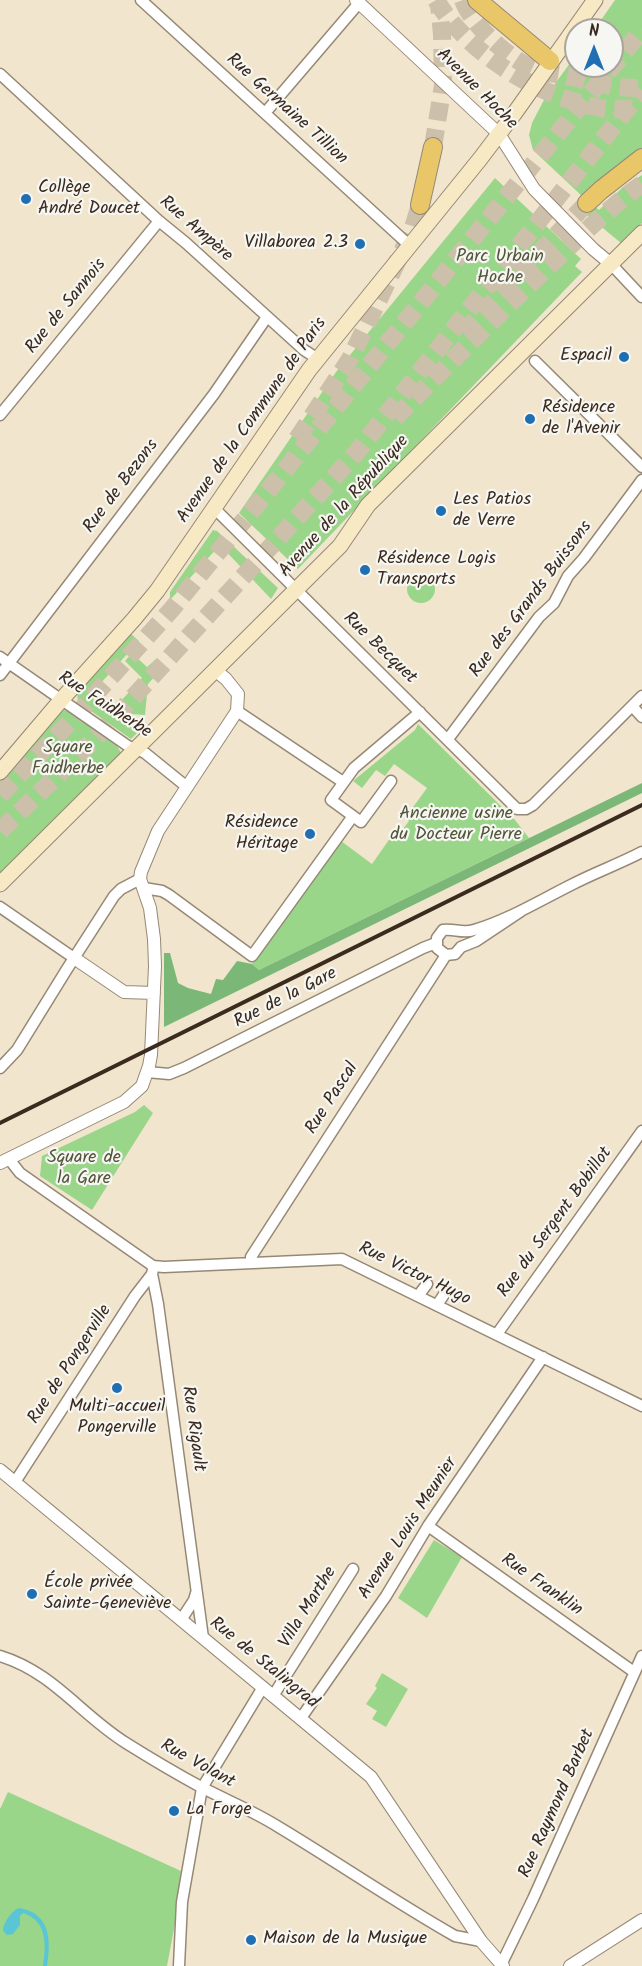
<!DOCTYPE html>
<meta charset="utf-8">
<style>
body{margin:0}
#map{position:relative;width:642px;height:1966px;overflow:hidden;background:#f1e5cd;font-family:Kalam,sans-serif}
canvas{display:block}
.north{position:absolute;left:564px;top:18px;width:60px;height:60px;box-sizing:border-box;background:#f6f6f2;border:2px solid #aba49d;border-radius:50%;rotate:0deg;font-size:16px;font-weight:700;line-height:24px;text-align:center;color:#3b2a1e}
.north::after{content:'';display:block;margin:auto;width:21px;height:27px;background:#1f6fb2;clip-path:polygon(50% 0,100% 100%,50% 72%,0 100%)}
</style>
<div id="map">
<canvas width="642" height="1966"></canvas>
<div class="north">N</div>
</div>
<script>
const ctx = document.querySelector('canvas').getContext('2d');
ctx.lineJoin = 'round';
function paint(path, color) { ctx.fillStyle = color; ctx.fill(path, 'evenodd'); }
function trace(path, color, width, dash) { ctx.strokeStyle = color; ctx.lineWidth = width; ctx.lineCap = dash ? 'butt' : 'round'; ctx.setLineDash(dash || []); ctx.stroke(path); }
function label(font, color, halo, rows, align = 'center') {
  ctx.font = font + ' Kalam,sans-serif'; ctx.lineWidth = 4.5; ctx.setLineDash([]); ctx.textBaseline = 'middle'; ctx.strokeStyle = halo; ctx.fillStyle = color; for (const [text, x, y, turn = 0] of rows) {
    ctx.save(); ctx.translate(x, y); ctx.rotate((+turn || 0) * Math.PI / 180); ctx.textAlign = isNaN(turn) ? turn : align; if (halo) ctx.strokeText(text, 0, 0); ctx.fillText(text, 0, 0); ctx.restore();
  }
}
paint(new Path2D(`
 M615 0H642V157L584 197 599 210 623 187 642 175V223L621 243 575 205 583 197 533 150 529 135 532 123 546 96 576 55V66H612V30H594Z
 M495 178 581 259 575 266 582 272 298 569 239 513 336 372Z
 M213 530 217 531 278 588 271 599 220 545 170 600V592Z
 M407 589a14 14 0 1 1 28 0a14 14 0 1 1-28 0Z
 M130 633 139 641 90 695 110 713 114 709 137 730 138 732 131 739 78 702 77 692Z
 M132 653 147 667 155 660 160 666 159 672 148 684 145 715 131 714 119 703 142 678 125 661Z
 M64 710 71 713 117 746 122 754 0 876V780L52 721Z
 M418 724 515 820 529 838 259 970 252 964 341 841 372 864 393 834 397 837 409 821 405 818 427 788 394 764 385 776 376 770 362 788 353 781 415 730Z
 M144 1105 153 1113 92 1210 40 1176 42 1156 135 1112Z
 M434 1540 462 1557 427 1618 398 1598Z
 M382 1673 408 1689 386 1727 372 1719 377 1711 366 1704 377 1688 375 1686Z
 M8 1792 181 1871 177 1913 167 1966H0V1809Z`), '#9ad68a');
paint(new Path2D(`
 M642 783V793L164 1027V953H170L178 983 188 988 211 994 216 979 223 980 237 961 252 964 259 970Z`), '#7bb776');
paint(new Path2D(`
 M19 1908C51 1913 51 1941 47 1966H43C46 1946 48 1921 23 1913L20 1916V1925L13 1934 7 1935 3 1931C3 1923 11 1911 19 1908Z`), '#5ac5d4');
trace(new Path2D(`
 M436 0C469 55 539 97 601 108 612 110 623 109 634 109
 M463 0C472 26 510 60 536 70 546 73 558 74 568 76 593 82 616 89 642 88
 M433 147 443 85 442 34 439 5
 M463 333 587 203
 M395 418C446 366 497 316 549 266 579 238 608 208 642 184
 M297 439 350 359 412 231 420 205
 M0 795 72 720 172 609 642 30
 M0 831 96 738 356 453 642 90`), '#cdc0aa', 18, [18, 9]);
const minor = new Path2D(`
 M141 0 409 245
 M0 74 159 221 186 243 304 350 318 359
 M265 113 359 3
 M611 264 642 297
 M535 361 642 467
 M0 415 159 221
 M215 509 517 809H526L533 805 642 696
 M0 657 128 746 145 753 187 787
 M0 675 214 394 267 317
 M632 706 642 717
 M237 711 343 782
 M448 739 539 617 554 603 568 576 584 558 642 480
 M353 816 361 822 391 781
 M144 888 162 891 169 895 252 956 353 816 331 800 354 768 420 712
 M0 907 74 958
 M521 911 476 941 461 947 455 954 446 955 437 948V938L443 930C454 928 462 934 474 930 508 920 539 901 571 885 594 873 619 864 642 852
 M0 1068 17 1050 67 969 114 896 121 889 140 879
 M147 1072 169 1074 184 1068 423 948 436 943
 M9 1159 20 1173 153 1266 164 1267 342 1259 642 1406
 M251 1263V1257L446 955
 M152 1274 158 1304 203 1638
 M418 1296 427 1284
 M437 1305 445 1293
 M497 1334 642 1131
 M15 1482 135 1296 152 1274 153 1269
 M428 1526 634 1672
 M181 1620 194 1600 196 1593
 M0 1656C53 1672 81 1715 126 1743 150 1758 175 1773 201 1787 226 1800 253 1811 277 1826 337 1862 395 1902 455 1936L481 1941
 M273 1696 353 1569
 M301 1718 386 1596 428 1526 543 1357
 M501 1965 533 1899 642 1656
 M179 1966 182 1902 202 1788 263 1687`);
const tertiary = new Path2D(`
 M356 0 499 134 534 189 593 249 611 264
 M74 958 124 992 154 993
 M0 1163 124 1102 142 1086 149 1066 151 1055 155 966 154 939 150 908 140 879 141 872 158 831 237 711 238 694 226 679 215 670
 M0 1470 371 1777 481 1941 503 1966
 M570 1966 642 1920`);
const secondary = new Path2D(`
 M0 772 62 699 134 619 157 591 309 370 480 159 514 114 595 0
 M0 884 340 546 368 505 642 233`);
const motorway = new Path2D(`
 M477 0 550 61
 M587 203 601 190 642 158
 M420 205 433 147`);
trace(minor, '#968876', 13);
trace(tertiary, '#968876', 14);
trace(secondary, '#968876', 17);
trace(motorway, '#968876', 20);
trace(minor, '#fff', 10);
trace(tertiary, '#fff', 12);
trace(secondary, '#f6e9c3', 15);
trace(motorway, '#e9c769', 18);
trace(new Path2D(`
 M0 1123 642 805`), '#3b2a1e', 4);
for (const [x, y, r, color] of [
 [26,199,6,"#1f6fb2"],
 [360,244,6,"#1f6fb2"],
 [624,357,6,"#1f6fb2"],
 [530,419,6,"#1f6fb2"],
 [441,511,6,"#1f6fb2"],
 [365,570,6,"#1f6fb2"],
 [310,834,6,"#1f6fb2"],
 [117,1388,6,"#1f6fb2"],
 [32,1594,6,"#1f6fb2"],
 [174,1811,6,"#1f6fb2"],
 [251,1940,6,"#1f6fb2"]
]) { const dot = new Path2D(); dot.arc(x, y, r, 0, 2 * Math.PI); ctx.fillStyle = color; ctx.fill(dot); trace(dot, '#f6f6f2', 2); }
label('18px', '#3b2a1e', '#f6f6f2', [
 ["Avenue Hoche",476,90,45],
 ["Rue Germaine Tillion",286,110,42],
 ["Rue Ampère",195,230,41],
 ["Rue de Sannois",67,307,-51],
 ["Avenue de la Commune de Paris",253,421,-55],
 ["Rue de Bezons",122,487,-53],
 ["Avenue de la République",345,507,-48],
 ["Rue des Grands Buissons",532,600,-53],
 ["Rue Becquet",379,649,44],
 ["Rue Faidherbe",104,706,33],
 ["Rue de la Gare",286,999,-27],
 ["Rue Pascal",333,1099,-57],
 ["Rue du Sergent Bobillot",556,1223,-54],
 ["Rue Victor Hugo",414,1275,26],
 ["Rue de Pongerville",71,1365,-57],
 ["Rue Rigault",192,1429,82],
 ["Avenue Louis Meunier",409,1529,-57],
 ["Rue Franklin",541,1586,35],
 ["Villa Marthe",309,1608,-58],
 ["Rue de Stalingrad",263,1664,39],
 ["Rue Volant",197,1765,29],
 ["Rue Raymond Barbet",558,1804,-66]
]);
label('18px', '#3b2a1e', '#f6f6f2', [
 ["Collège",38,189],
 ["André Doucet",38,210],
 ["Villaborea 2.3",348,244,"right"],
 ["Espacil",612,357,"right"],
 ["Résidence",542,409],
 ["de l'Avenir",542,430],
 ["Les Patios",453,501],
 ["de Verre",453,522],
 ["Résidence Logis",377,560],
 ["Transports",377,581],
 ["Résidence",298,824,"right"],
 ["Héritage",298,845,"right"],
 ["Multi-accueil",117,1408,"center"],
 ["Pongerville",117,1429,"center"],
 ["École privée",44,1584],
 ["Sainte-Geneviève",44,1605],
 ["La Forge",186,1811],
 ["Maison de la Musique",263,1940]
], 'left');
label('18px', '#535539', '#f6f6f2', [
 ["Parc Urbain",500,258],
 ["Hoche",500,279],
 ["Square",68,749],
 ["Faidherbe",68,770],
 ["Ancienne usine",456,815],
 ["du Docteur Pierre",456,836],
 ["Square de",84,1159],
 ["la Gare",84,1180]
]);
</script>
